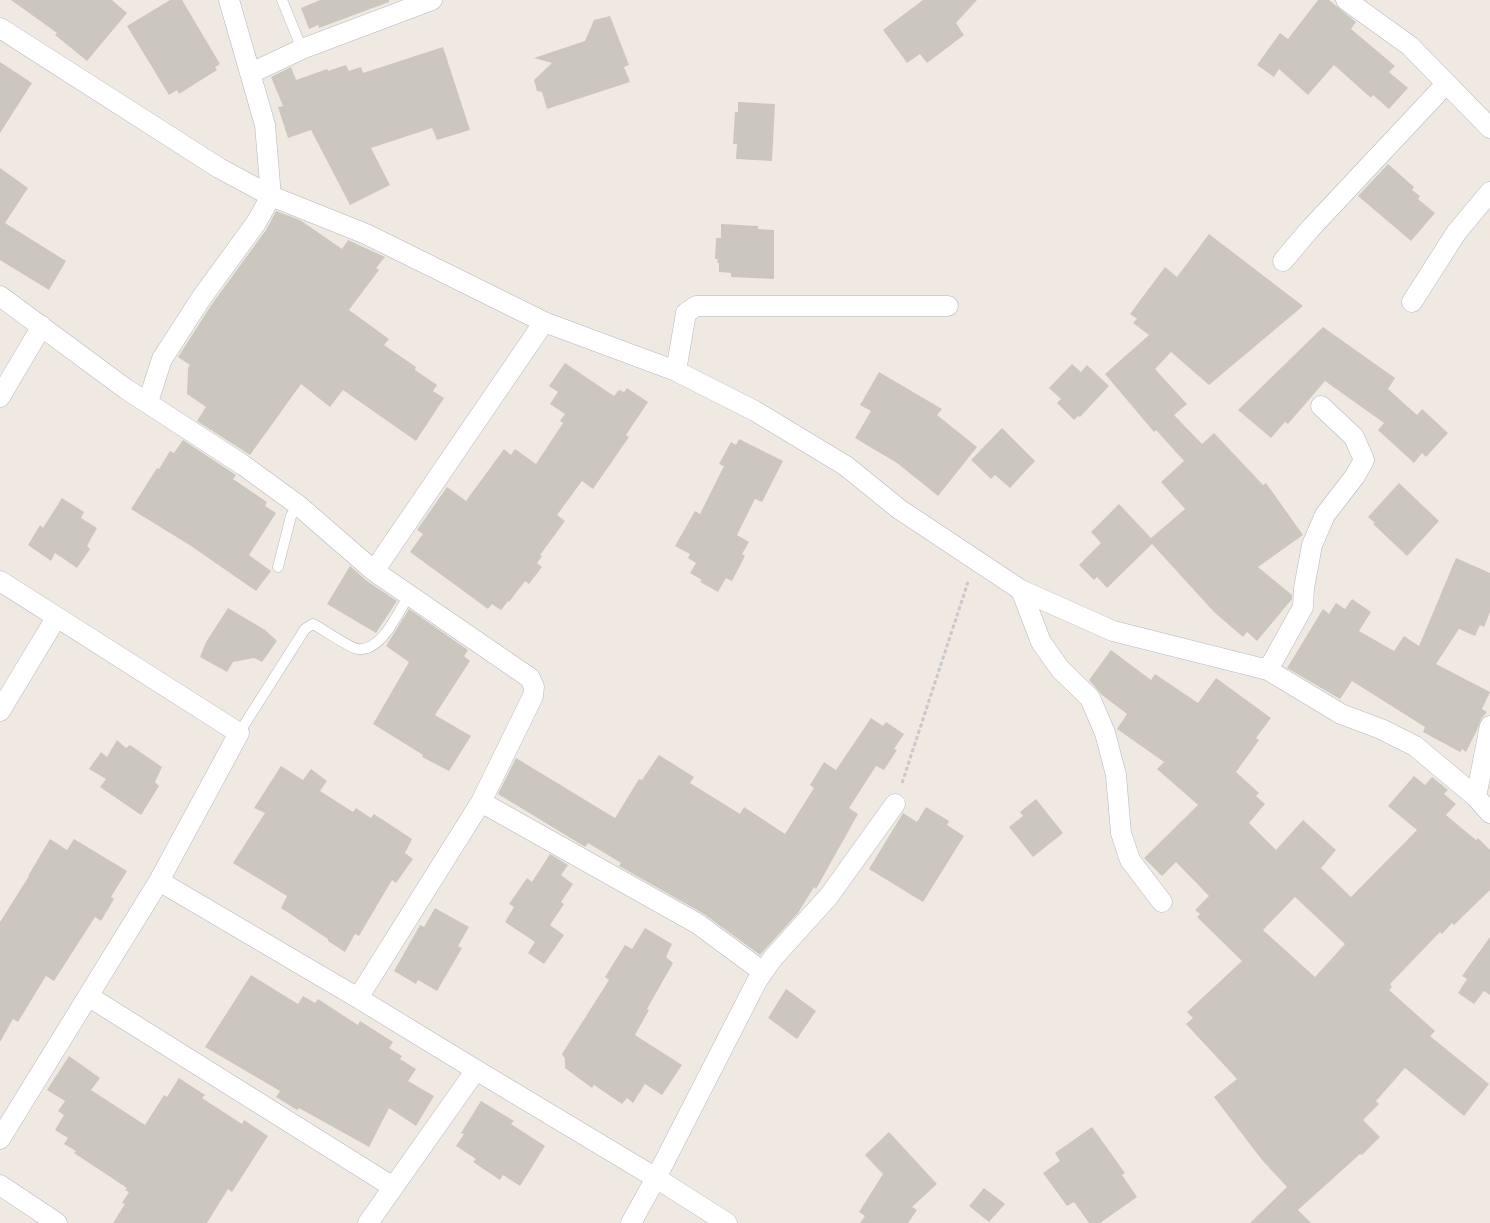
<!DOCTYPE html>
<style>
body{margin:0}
canvas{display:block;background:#efe9e1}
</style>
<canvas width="1490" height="1223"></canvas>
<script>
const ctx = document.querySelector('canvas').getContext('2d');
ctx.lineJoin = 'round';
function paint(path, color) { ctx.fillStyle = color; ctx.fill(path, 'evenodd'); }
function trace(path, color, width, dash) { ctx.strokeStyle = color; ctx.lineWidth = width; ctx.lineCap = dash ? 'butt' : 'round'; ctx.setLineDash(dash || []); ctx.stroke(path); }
paint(new Path2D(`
 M11 0H112L127 13 87 61 55 35 57 33Z
 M170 0H182L220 64 215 67 217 70 179 94 177 90 169 95 127 26Z
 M320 0H389V2L319 28 318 25 309 29 301 8Z
 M923 0H977L956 23 964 35 927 63 920 54 907 63 883 30Z
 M1318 0H1329L1356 22 1351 29 1395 66 1389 72 1408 88 1389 109 1373 95 1371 98 1334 65 1308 95 1279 69 1274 77 1257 65 1280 33 1288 39Z
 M610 16 629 65 624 67 630 82 547 109 542 92 537 91 534 80 552 63 534 58 585 41 594 20Z
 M443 47 470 130 437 140 432 128 371 148 390 185 350 205 311 130 288 138 278 107 283 106 271 77 291 67 296 80 327 69 328 71 346 65 349 71 361 67 363 73Z
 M0 62 32 83 0 133Z
 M738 102 775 104 772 161 736 159 737 144H733L735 112H738Z
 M1388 164 1414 187 1412 190 1420 196 1418 199 1435 213 1411 241 1358 196Z
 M0 168 28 188 5 223 66 261 49 290 0 260Z
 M276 211 300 220 342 249 348 240 385 257 376 268 379 270 349 310 389 339 384 345 416 367 415 370 437 385 433 391 444 398 416 441 343 390 330 407 301 384 250 455 197 421 206 407 187 394 188 368 190 365 178 357 212 304 266 230Z
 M721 224 758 226V229L774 230V279L731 277V273L719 272V263H717L718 259H715L716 238H721Z
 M1209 234 1303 306 1209 385 1171 352 1155 369 1187 404 1174 415 1202 444 1214 433 1263 485 1266 483 1303 535 1258 567 1292 595V599L1257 641 1247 632 1243 637 1214 612 1152 544 1107 588 1097 577 1094 580 1079 565 1101 543 1091 532 1119 504 1151 538 1185 509 1161 482 1184 461 1156 430 1154 432 1105 374 1149 335 1133 323 1137 319 1130 314 1165 267 1177 277Z
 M1323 327 1395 378 1388 389 1417 415 1422 409 1448 433 1426 457 1422 453 1414 463 1378 430 1384 423 1325 381 1288 424 1285 422 1271 438 1238 410Z
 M565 363 614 396 619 390 624 392 627 388 648 402 626 435 629 437 593 489 582 481 557 515 565 521 540 555 542 556 537 563 542 567 529 584 525 581 509 602 508 601 501 610 492 604 488 609 410 552 423 534 417 530 447 487 466 501 504 449 511 455 515 449 536 464 563 423 560 421 565 414 550 404 558 392 549 386Z
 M1072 364 1081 372 1087 365 1109 386 1080 417 1078 416 1074 420 1057 403 1061 399 1049 388Z
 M879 372 942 409 937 415 977 447 938 496 897 463 855 438 871 411 860 405Z
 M1002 428 1035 461 1010 488 995 475 991 479 971 460Z
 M739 439 783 461 762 502 755 499 737 535 749 542 742 554 745 556 732 581 726 578 718 592 700 582 702 580 690 573 696 563 688 558 690 554 675 546 695 511 700 514 724 466 719 464 731 442 736 445Z
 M183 440 236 475 233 479 267 502 265 506 276 513 249 555 271 571 256 591 191 546 131 509 157 468 159 469 170 451 174 453Z
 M1399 483 1439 521 1407 556 1373 524 1375 523 1368 517Z
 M62 498 84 512 81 518 97 528 87 546 90 549 77 568 55 553 51 561 28 545 40 525 43 528Z
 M1456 558 1490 573V612L1484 627 1480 625 1475 636 1459 629 1436 664 1490 692 1482 709 1487 712 1481 719 1477 730 1466 752 1462 749 1460 752 1423 732 1425 727 1352 681 1340 699 1287 668 1323 609 1329 614 1336 603 1345 609 1352 599 1371 612 1359 631 1394 651 1404 636 1419 646Z
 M350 566 367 581 397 601 376 633 327 604Z
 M228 608 265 630 277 641 262 662 254 658 233 662 227 672 200 657 206 642Z
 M409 609 468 650 464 656 470 661 435 715 471 736 449 771 422 757 423 755 373 724 409 662 386 646Z
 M1111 650 1151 680 1155 674 1198 703 1216 678 1271 718 1256 738 1259 740 1236 772 1259 793 1256 796 1265 804 1249 823 1276 850 1303 820 1336 850 1321 868 1351 897 1417 830 1388 806 1414 776 1425 785 1432 777 1448 790 1444 794 1456 804 1446 815 1476 840 1478 838 1490 850V890L1454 925 1452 923 1442 934 1440 932 1390 984 1392 987 1389 990 1435 1031 1430 1036 1489 1084 1464 1116 1405 1068 1376 1101 1379 1104 1363 1120 1380 1137 1362 1155 1360 1154 1298 1210 1311 1223H1250L1287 1187 1262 1160 1214 1097 1237 1079 1186 1024 1193 1018 1187 1012 1242 961 1197 917 1200 914 1195 910 1209 896 1176 862 1162 876 1144 858 1198 805 1157 769 1164 762 1117 729 1127 714 1102 695 1089 680ZM1295 897 1345 944 1315 977 1263 930Z
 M871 718 883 726 886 722 904 734 894 749 897 750 884 770 876 766 849 808 858 814 816 889 814 887 798 913 760 955 704 914 619 866 621 863 588 843 585 847 582 845 498 794 516 758 615 818 639 779 642 780 659 755 694 777 690 783 740 814 744 807 785 834 814 788 810 785 824 762 836 770Z
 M117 740 126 748 130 745 162 767 155 782 159 786 141 815 100 787 106 779 89 769 101 752 107 757Z
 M281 766 303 780 311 769 327 781 320 791 353 812 356 808 371 818 374 814 412 839 405 853 413 859 396 883 392 880 359 936 355 934 345 952 328 941V939L281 908 287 896 233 863 265 813 254 808Z
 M1036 799 1063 833 1033 857 1009 827 1023 816 1020 812Z
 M926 807 949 821 947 825 964 836 923 902 869 869 903 813 917 822Z
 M50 839 67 850 74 839 127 871 111 897 114 899 101 921 95 917 54 981 46 976 18 1022 13 1019 0 1042V922L29 876H28Z
 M550 854 568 865 561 875 573 884 561 902 564 904 550 925 564 935 544 964 528 953 535 942 505 922 514 907 509 904 527 878 532 882Z
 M435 908 469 927 458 946 462 948 437 991 418 980 416 984 394 971 420 925 424 927Z
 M645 928 672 944 666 957 673 963 647 1009 649 1010 635 1035 682 1065 662 1095 645 1084 633 1103 627 1098 622 1104 594 1085 592 1088 565 1068V1059L562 1054 609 980 605 977 625 945 632 949Z
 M1490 937V995L1484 991 1474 1004 1458 993 1467 979 1462 976Z
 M251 975 298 1004 303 996 315 1003 318 999 358 1025 360 1021 393 1042 389 1048 402 1056 400 1059 416 1069 408 1081 434 1096 416 1126 389 1108 369 1147 299 1108 297 1110 276 1097 280 1091 205 1047Z
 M786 989 816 1011 797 1039 768 1018Z
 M69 1056 100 1078 91 1090 145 1125 164 1095 167 1097 179 1078 205 1095 202 1098 242 1124 244 1120 268 1136 232 1192 228 1189 207 1223H113L125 1204 122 1203 129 1192 125 1190 127 1188 74 1153 76 1151 64 1144 68 1138 55 1130 64 1115 58 1111 65 1101 47 1090Z
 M481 1101 514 1121 511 1124 545 1146 520 1186 503 1175 500 1180 473 1162 476 1159 456 1146 464 1134 461 1133Z
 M1092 1127 1125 1173 1122 1175 1137 1197 1100 1223H1089L1074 1202 1067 1206 1043 1173 1060 1161 1055 1153Z
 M889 1132 937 1184 912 1207 917 1210 908 1223H860L865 1216 859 1212 883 1174 865 1155Z
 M984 1188 1005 1204 989 1222 969 1206Z`), '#cbc7bf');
const service = new Path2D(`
 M282 0 302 49
 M278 567 291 516 298 505
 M239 733 305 629 313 624C323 629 349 648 358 649 381 652 398 613 409 595`);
const minor = new Path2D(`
 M1346 0 1410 46 1490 128
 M0 28 219 168 271 196 366 234 544 322 676 371 755 411 846 466 899 509 1021 590 1113 631 1268 670 1341 714 1381 729 1415 746 1476 797 1490 813
 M251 73 302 49 432 0
 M1283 261 1310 229 1446 84
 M0 296 126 389 243 465 298 505 374 571 530 678 534 687 533 696 481 802
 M1412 302 1456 233 1490 192
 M676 371 686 313 696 306H948
 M0 397 42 326
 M148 402 162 359 202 297 256 223 271 196 265 125 229 0
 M374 571 544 322
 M0 581 239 733 159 881 0 1139
 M1021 590 1041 642 1060 669 1090 698 1105 733 1116 775 1121 833 1130 860 1162 902
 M1268 670 1303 607 1304 588 1312 545 1325 515 1355 476 1364 460 1354 437 1321 406
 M0 711 56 618
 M1476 797 1490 726
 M159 881 358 998 476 1070 656 1178 727 1223
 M763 972 773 958 829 896 895 804
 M88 996 393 1187
 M358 998 481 802 698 924 763 972 757 981 656 1178 631 1223
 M0 1185 57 1223
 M368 1223 476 1070`);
trace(service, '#b4b7c1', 11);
trace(minor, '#b4b7c1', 21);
trace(new Path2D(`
 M902 783 968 582`), '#c9c9c9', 3, [4, 2.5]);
trace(service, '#fff', 10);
trace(minor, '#fff', 20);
</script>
